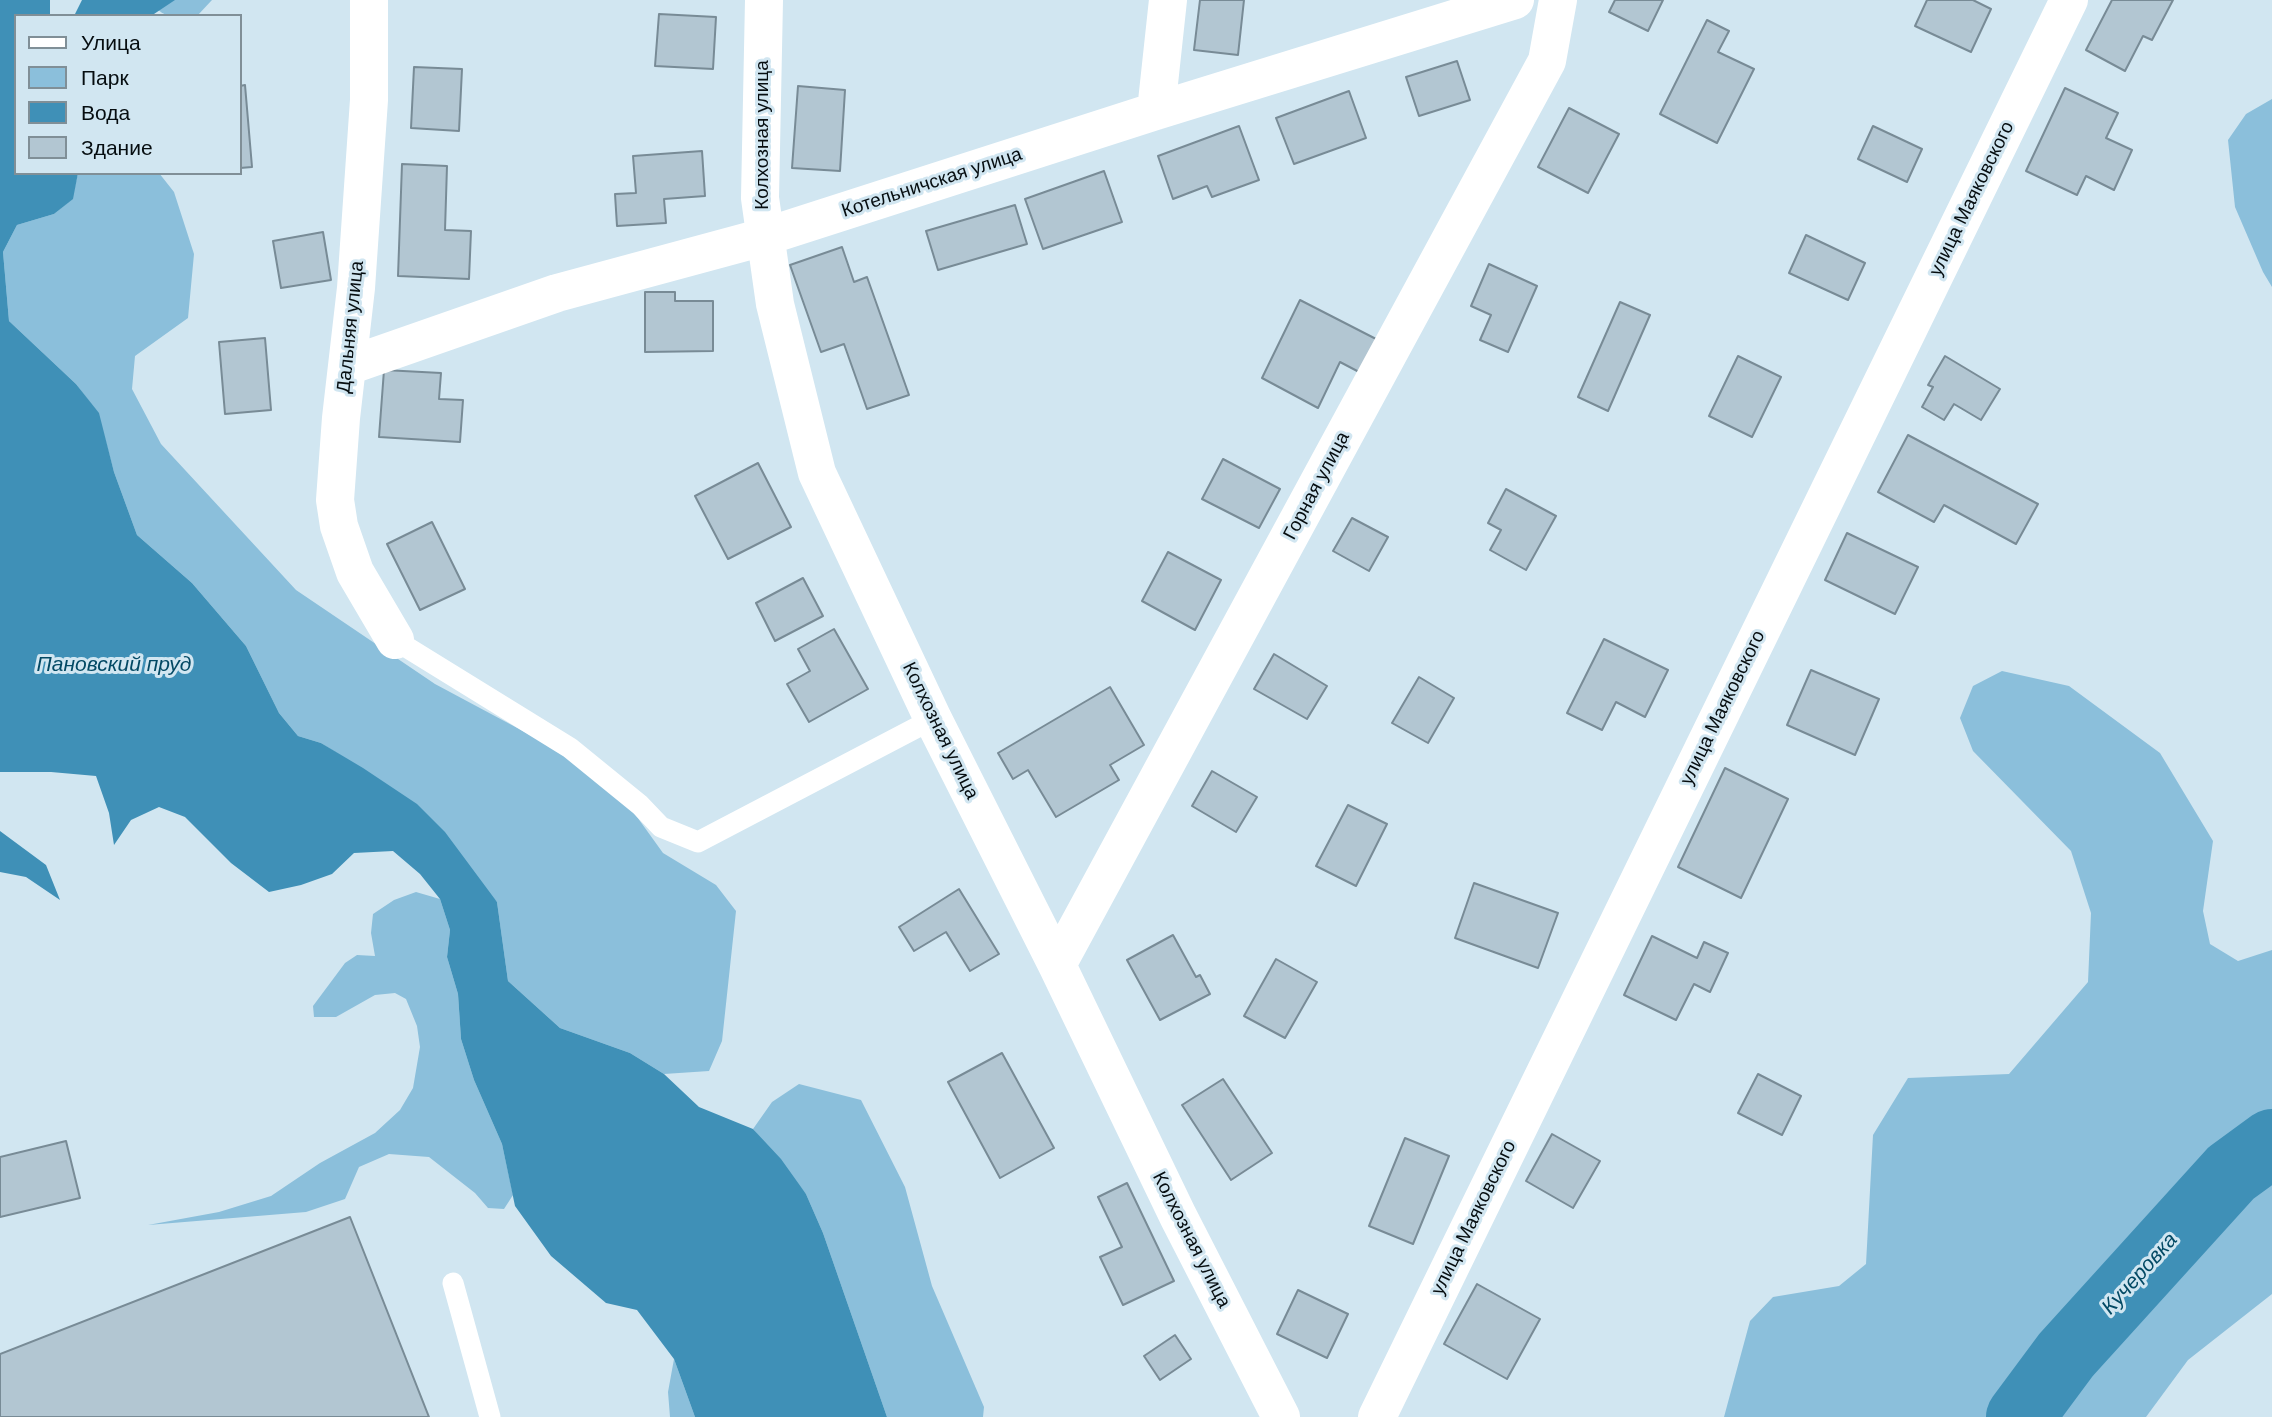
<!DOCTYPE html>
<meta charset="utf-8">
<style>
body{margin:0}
#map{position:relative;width:2272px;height:1417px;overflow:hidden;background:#d1e6f1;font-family:Helvetica,sans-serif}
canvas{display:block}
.legend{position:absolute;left:14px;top:14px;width:228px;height:161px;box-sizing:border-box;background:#d1e6f1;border:2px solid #808f97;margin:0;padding:9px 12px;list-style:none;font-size:21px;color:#060d10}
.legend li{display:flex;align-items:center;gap:14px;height:35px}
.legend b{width:35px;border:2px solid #808f97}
</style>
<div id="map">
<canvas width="2272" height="1417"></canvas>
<ul class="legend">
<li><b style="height:9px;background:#fff"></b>Улица</li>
<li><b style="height:19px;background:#8bbfdb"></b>Парк</li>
<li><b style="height:19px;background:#3f90b7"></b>Вода</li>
<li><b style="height:19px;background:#b2c6d2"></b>Здание</li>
</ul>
</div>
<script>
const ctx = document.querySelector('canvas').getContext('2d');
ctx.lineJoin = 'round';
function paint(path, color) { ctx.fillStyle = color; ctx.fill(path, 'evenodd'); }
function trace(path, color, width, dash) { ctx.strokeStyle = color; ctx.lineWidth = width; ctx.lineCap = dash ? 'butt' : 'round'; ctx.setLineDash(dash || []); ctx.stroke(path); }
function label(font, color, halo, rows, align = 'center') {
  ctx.font = font + ' Helvetica,sans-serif'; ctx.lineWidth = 6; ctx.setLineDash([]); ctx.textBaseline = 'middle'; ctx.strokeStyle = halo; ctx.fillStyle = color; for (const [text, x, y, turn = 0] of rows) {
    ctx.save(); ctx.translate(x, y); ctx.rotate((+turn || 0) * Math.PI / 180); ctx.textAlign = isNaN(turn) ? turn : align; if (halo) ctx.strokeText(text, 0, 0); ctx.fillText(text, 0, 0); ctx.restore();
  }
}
paint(new Path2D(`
 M151 0H212L197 16C175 16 163 21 151 0Z
 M2272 99V287L2263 272 2235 207 2228 140 2246 114Z
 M78 173H159L174 192 194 254 188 318 135 356 132 389 161 444 296 590 435 684 579 761 627 803 663 853 716 885 736 911 722 1041 709 1071 664 1074 630 1053 560 1028 508 981 497 902 384 783 321 743 298 736 279 713 246 646 192 583 137 535 114 472 98 413 76 384 9 321 3 252 17 225 54 214 72 199Z
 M2002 671 2069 686 2160 753 2213 841 2203 911 2210 944 2238 961 2272 950V1294L2188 1360 2146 1417H1724L1750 1321 1773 1297 1839 1286 1866 1264 1873 1135 1908 1078 2009 1074 2088 982 2091 913 2071 851 1973 751 1960 718 1973 686Z
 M416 892 440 899 450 930 447 957 458 994 461 1039 474 1080 502 1144 513 1195 504 1209 488 1208 475 1193 429 1157 389 1154 359 1167 345 1199 306 1212 148 1225 219 1212 271 1196 320 1163 375 1133 400 1110 413 1088 420 1047 417 1026 406 999 395 993 375 995 336 1017H314L313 1006 345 963 357 955 375 956 371 933 373 914 394 900Z
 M799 1084 861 1100 905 1187 932 1286 984 1407 983 1417H887L823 1233 806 1194 753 1129 772 1102Z
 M674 1359 695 1417H670L668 1392Z`), '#8bbfdb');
paint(new Path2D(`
 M0 0H50V16H16V173H78L73 199 54 214 17 225 3 252 9 321 76 384 99 413 114 472 137 535 192 583 246 646 279 713 298 736 321 743 363 768 417 804 445 832 497 902 508 981 560 1028 630 1053 664 1074 699 1107 753 1129 781 1159 806 1194 823 1233 887 1417H695L674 1359 637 1310 606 1303 551 1256 515 1206 502 1144 474 1080 461 1039 458 994 447 957 450 930 440 899 420 874 393 851 354 853 332 874 301 885 269 892 231 863 185 817 159 807 131 820 114 845 109 813 96 776 51 772H0Z
 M82 0H175L151 16H74Z
 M0 831 46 865 60 900 26 877 0 872Z`), '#3f90b7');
trace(new Path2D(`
 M2020 1417 2066 1355 2231 1173 2272 1143`), '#3f90b7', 68);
const building = new Path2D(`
 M1200 0H1244L1238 55 1194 50Z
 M1615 0H1663L1648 31 1609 12Z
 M1927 0H1973L1991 9 1971 52 1915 26Z
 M2112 0H2173L2152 40 2143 36 2125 71 2086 50Z
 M659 14 716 17 713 69 655 66Z
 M1707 20 1729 31 1718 52 1754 69 1717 143 1660 114Z
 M1457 61 1470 100 1419 116 1406 77Z
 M414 67 462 69 459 131 411 128Z
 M245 85 252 167 240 168V86Z
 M798 86 845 90 840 171 792 168Z
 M2065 88 2118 113 2106 138 2132 150 2114 190 2086 176 2077 195 2026 171Z
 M1349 91 1366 138 1294 164 1276 118Z
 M1569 108 1619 134 1588 193 1538 167Z
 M1239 126 1259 180 1212 197 1207 186 1173 199 1158 156Z
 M1873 126 1922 149 1907 182 1858 159Z
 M702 151 705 196 664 199 666 223 617 226 615 194 636 193 633 156Z
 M402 164 447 166 445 230 471 231 469 279 398 276Z
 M1104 171 1122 222 1043 249 1025 199Z
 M1015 205 1027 244 938 270 926 231Z
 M323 232 331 280 281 288 273 241Z
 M1806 235 1865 263 1848 300 1789 273Z
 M842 247 854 282 867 277 909 395 867 409 844 344 821 352 790 265Z
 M1489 264 1537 286 1508 352 1480 340 1491 315 1471 306Z
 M645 292H675V301H713V351L645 352Z
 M1300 300 1378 340 1361 373 1340 362 1318 408 1262 378Z
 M1620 302 1650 315 1608 411 1578 397Z
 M265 338 271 410 225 414 219 342Z
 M1738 356 1781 377 1752 437 1709 416Z
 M1945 356 2000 389 1981 420 1954 404 1944 420 1922 407 1933 387 1928 385Z
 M384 370 441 373 439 399 463 400 460 442 379 437Z
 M1908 435 2038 504 2016 544 1944 505 1934 522 1878 492Z
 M1223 459 1280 489 1259 528 1202 499Z
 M758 463 791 527 728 559 695 496Z
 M1506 489 1556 516 1526 570 1490 550 1501 530 1488 523Z
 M1352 518 1388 537 1369 571 1333 551Z
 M432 522 465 589 420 610 387 544Z
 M1847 533 1918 567 1895 614 1825 580Z
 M1168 552 1221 580 1195 630 1142 601Z
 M803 578 823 616 775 641 756 603Z
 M834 629 868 689 809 722 787 684 810 671 798 649Z
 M1604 639 1668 670 1645 717 1616 702 1602 730 1567 713Z
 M1274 654 1327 686 1307 719 1254 689Z
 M1811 670 1879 699 1855 755 1787 725Z
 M1419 677 1454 698 1428 743 1392 723Z
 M1110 687 1144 745 1110 765 1119 780 1056 817 1028 770 1013 779 998 753Z
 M1725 768 1788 799 1741 898 1678 867Z
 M1212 771 1257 797 1236 832 1192 806Z
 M1348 805 1387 824 1356 886 1316 866Z
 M1474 883 1558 913 1538 968 1455 938Z
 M959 889 999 954 970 971 946 932 914 951 899 927Z
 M1173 935 1196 977 1200 975 1210 994 1160 1020 1127 960Z
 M1652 936 1697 958 1704 942 1728 953 1710 992 1694 984 1676 1020 1624 995Z
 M1276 959 1317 982 1285 1038 1244 1016Z
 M1002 1053 1054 1148 1000 1178 948 1082Z
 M1758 1074 1801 1096 1782 1135 1738 1113Z
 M1223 1079 1272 1153 1231 1180 1182 1105Z
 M1552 1134 1600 1161 1573 1208 1526 1181Z
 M1405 1138 1449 1156 1413 1244 1369 1226Z
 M66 1141 80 1198 0 1217V1157Z
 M1127 1183 1174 1281 1123 1305 1100 1257 1122 1247 1098 1197Z
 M350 1217 429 1417H0V1354Z
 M1477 1284 1540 1319 1507 1379 1444 1344Z
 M1298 1290 1348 1314 1327 1358 1277 1334Z
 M1175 1335 1191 1359 1160 1380 1144 1356Z`);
paint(building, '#b2c6d2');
trace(building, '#788b96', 2);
trace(new Path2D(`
 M395 640 570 748 640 805 661 827 698 842 933 719
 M453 1283 490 1417`), '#fff', 21);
trace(new Path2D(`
 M369 0V100L356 288 341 418 335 500 339 526 355 572 395 640
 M764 0 760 198 775 304 817 473 933 719 1057 965 1178 1216 1281 1417
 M1156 111 1168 0
 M348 366 557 293 764 237 1156 111 1515 0
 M1057 965 1547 61 1558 0
 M1377 1417 2069 0`), '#fff', 38);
label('19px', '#060d10', '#d1e6f1', [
 ["Колхозная улица",763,135,-90],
 ["Котельничская улица",932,183,-18],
 ["улица Маяковского",1972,199,-64],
 ["Дальняя улица",351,327,-84],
 ["Горная улица",1317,486,-62],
 ["улица Маяковского",1723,708,-64],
 ["Колхозная улица",940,731,64],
 ["улица Маяковского",1474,1218,-64],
 ["Колхозная улица",1191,1240,63]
]);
label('italic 21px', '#034964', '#d1e6f1', [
 ["Пановский пруд",114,665],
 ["Кучеровка",2140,1274,-48]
]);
</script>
